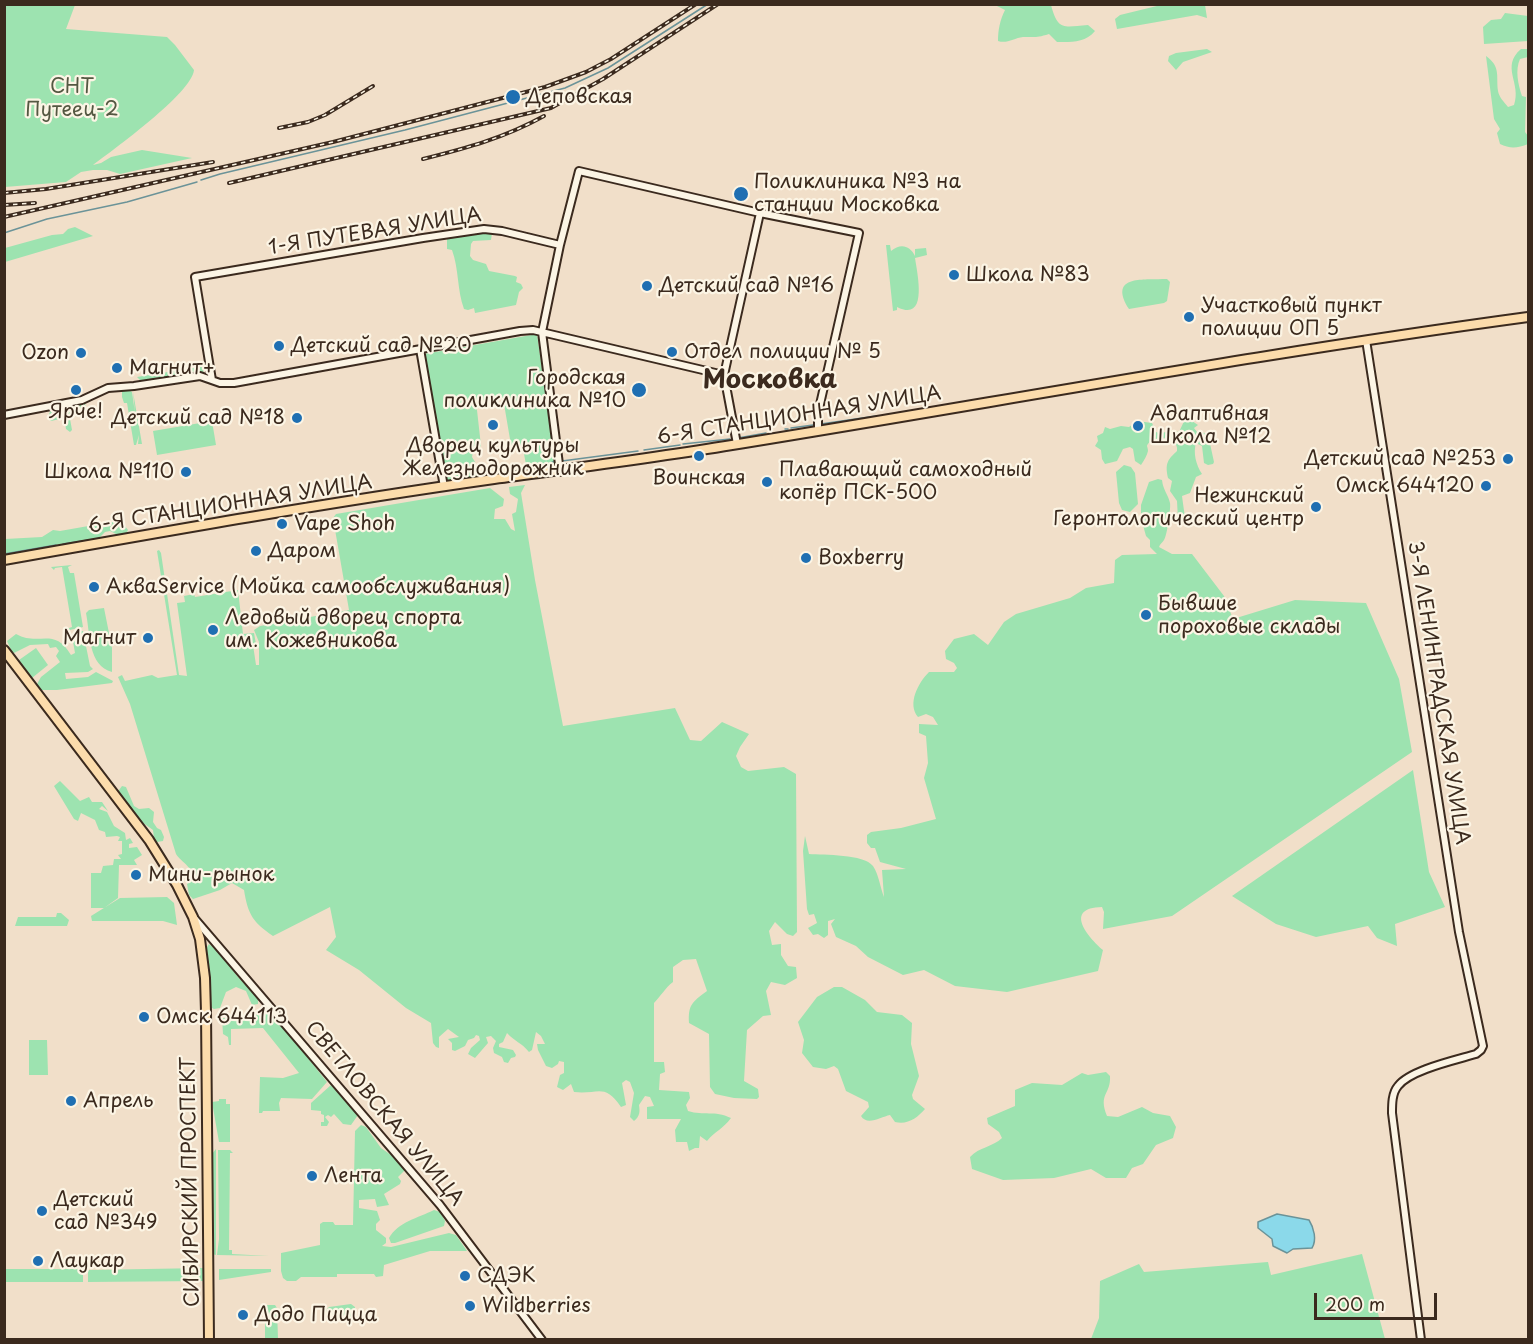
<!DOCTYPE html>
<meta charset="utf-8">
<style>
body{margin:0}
#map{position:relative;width:1533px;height:1344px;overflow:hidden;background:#f1dfc9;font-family:"Playpen Sans",sans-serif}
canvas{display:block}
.frame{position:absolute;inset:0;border:6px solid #3b2a1e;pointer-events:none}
.scale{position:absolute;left:1314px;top:1293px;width:123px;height:27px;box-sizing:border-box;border:3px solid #3b2a1e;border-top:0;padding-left:8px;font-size:18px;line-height:21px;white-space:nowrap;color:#3b2a1e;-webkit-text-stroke:4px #fcf5e5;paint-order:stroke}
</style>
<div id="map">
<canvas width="1533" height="1344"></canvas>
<div class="frame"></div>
<div class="scale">200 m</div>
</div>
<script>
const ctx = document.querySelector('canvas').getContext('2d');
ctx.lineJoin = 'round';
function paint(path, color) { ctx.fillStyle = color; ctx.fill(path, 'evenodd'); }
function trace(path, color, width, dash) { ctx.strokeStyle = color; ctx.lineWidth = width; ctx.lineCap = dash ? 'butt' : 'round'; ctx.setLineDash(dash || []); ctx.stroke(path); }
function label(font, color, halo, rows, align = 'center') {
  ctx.font = font + ' "Playpen Sans",sans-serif'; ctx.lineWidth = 4.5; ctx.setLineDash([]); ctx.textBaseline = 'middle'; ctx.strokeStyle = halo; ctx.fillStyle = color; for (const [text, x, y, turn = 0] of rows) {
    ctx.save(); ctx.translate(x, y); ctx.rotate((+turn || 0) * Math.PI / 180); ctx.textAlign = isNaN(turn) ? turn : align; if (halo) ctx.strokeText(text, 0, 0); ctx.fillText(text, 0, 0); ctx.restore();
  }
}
paint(new Path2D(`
 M5 4 75 5 66 29 167 37 175 45 194 70C192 93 113 150 93 165L101 163 111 157 142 150 192 158 120 174 107 170H93L81 172 66 182 5 187Z
 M995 5H1051C1058 31 1063 27 1088 25L1095 31C1085 43 1072 42 1057 42L1049 34C1036 38 1036 37 1023 37 1014 38 1007 44 998 41 998 30 1000 20 1005 10Z
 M1161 5H1205L1207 18 1197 15 1117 29 1115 19 1120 15Z
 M1505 13 1528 16V41L1484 44 1483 27 1491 20 1501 19Z
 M1207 49 1212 52 1183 62 1176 70 1168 61 1169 56 1176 53Z
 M1521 49H1528V57L1520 59C1515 70 1518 84 1522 96L1526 97 1525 132 1528 136V144C1518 148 1510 149 1500 144L1497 133 1500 129 1494 119 1486 56C1501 67 1496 75 1498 91 1499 97 1504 102 1508 107L1514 105C1522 83 1500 67 1521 49Z
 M75 227 93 236 5 262V248L52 235 63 234 68 229Z
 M484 231 492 233 491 240 473 241 471 244 470 256 473 260 486 264 489 271 515 276 517 277 516 282 521 284 523 288 519 292 516 305 475 313 474 308 468 310 464 309C457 290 459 269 452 250L447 249V238L450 235Z
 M890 245 891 251C900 243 910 245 915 256V249L926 248 927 255 915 258C917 272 929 323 897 307V310L893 311 886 245Z
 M1167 279 1170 282 1167 301 1164 303 1129 309C1107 274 1145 280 1167 279Z
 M537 334 556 466 527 470 524 454 511 445 503 398 476 401 481 446 473 452 472 457 475 462 478 478 446 483 424 354Z
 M199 367H203L204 371 200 374 142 382 137 377Z
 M127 389 132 392 135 413 133 392 142 444H138L139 435 136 445H134L127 403H124L122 397V390Z
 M81 403 85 404 86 406 75 409 74 415 70 419 72 430 70 432 66 429 64 418 51 421 47 418 51 410H67L68 405Z
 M1186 417 1198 425 1194 428 1197 432 1205 433 1209 439 1214 462 1213 464 1208 465 1204 463 1202 446 1196 443C1193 453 1196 465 1202 474L1196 477 1190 493 1182 496 1185 518 1181 521 1178 520 1177 501 1170 491 1172 481 1168 478C1165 464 1167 460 1177 451 1179 438 1159 434 1150 442 1145 446 1148 446 1148 451 1147 456 1144 460 1141 465L1135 461 1133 449 1130 447 1123 449 1117 461 1105 464 1102 459 1101 450 1095 446 1098 441 1097 436 1103 433 1105 427 1110 429 1121 426 1129 427 1137 421 1152 423 1156 432 1161 434 1169 430 1179 432Z
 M212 421 216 445 157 455 153 431Z
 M1124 465 1131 467 1135 473 1138 504 1130 512 1122 510 1119 503 1116 472Z
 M1158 479 1162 480C1163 490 1168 494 1170 503 1171 508 1167 536 1164 540 1162 543 1160 544 1159 547L1172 554H1192L1224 596 1233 619 1295 600 1366 603 1399 679 1412 752 1172 916 1103 929 1104 912 1102 907C1063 908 1088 937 1103 950L1098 971 1007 992 955 986 924 970 903 975 868 957 856 946 836 937 831 924 835 919 828 921V935L824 938 818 934 813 935 808 928 817 923 814 914 809 915 807 909 803 851 805 836 809 854C824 855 864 854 873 866 879 875 880 887 884 897L882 870 906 869 880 862 875 848H871L867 843V835L871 832 901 828 936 819 924 778 928 763 926 736 919 733V724L938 725 933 717 926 714 918 717C907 704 918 683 929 672H954L957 668 954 663 946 659 945 651 954 639 974 634 988 645 1004 622 1016 614 1070 598 1086 588 1114 583 1115 560 1122 555 1157 554 1150 547V540L1146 536 1141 518V505L1149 482Z
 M525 485 521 493 535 580 563 726 675 708 690 740 701 741 722 722 749 734 740 747 736 756 741 767 748 771 784 767 796 774 797 932 793 936 787 934 775 922 769 931 772 945 781 944V955L788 966 796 967 797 978 785 985 771 982 766 991 771 1015 763 1016 747 1030 744 1081 758 1089 759 1097 757 1099 734 1098 715 1094 710 1087 709 1034 689 1023C688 1005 692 1002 707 991L696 959 683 960 673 967V982C665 988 661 996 654 1003V1062H664L665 1072 660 1074 659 1090 689 1092 690 1098 686 1105 688 1111C704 1116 714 1110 731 1118 723 1129 715 1131 707 1141L700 1136 699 1148H695L689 1151 687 1142H676L675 1130 681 1119H647V1107L654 1106 650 1097 645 1096 639 1105C640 1112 640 1116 634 1121L630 1117 634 1093 630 1082 626 1080 622 1083 626 1105 621 1107C604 1082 598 1095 574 1092L571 1084 563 1090 557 1087 560 1075 564 1073V1062L559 1061 558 1064 552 1068 546 1066 538 1050 537 1044H545L541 1036 536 1032 532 1050 529 1052C521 1042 515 1042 507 1033L503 1042 499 1044V1047L513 1050 516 1055 515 1057 511 1058 508 1063 504 1062 502 1057 494 1053 493 1048 496 1041 491 1036 486 1037 488 1043 475 1058 468 1054 471 1048 480 1040 479 1036 476 1035 474 1038 468 1040 465 1046 455 1051 452 1050V1043L448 1039 459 1037 448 1029 439 1037V1048L436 1047 433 1043 431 1023 406 1008 359 970 326 950 336 937 330 907 273 936C253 922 248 915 244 890L232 883 220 890 193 899 189 895 187 884 192 880C194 867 182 863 176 854L130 704 118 677 122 675 125 681 152 675 158 678 177 675 157 551 159 550 161 553 179 675 187 676 177 603 185 602 184 596 194 594 195 597 238 590 243 634 254 633 256 644 253 645 256 665H259V642L254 630 260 626 349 610 333 518 336 514 490 488 504 499 503 506 495 509 494 519H505L511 529 515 531 512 514 516 512 518 499 510 494 509 487Z
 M111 522C120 522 123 523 128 530L126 534 118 535 110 531 105 532 99 538H93L83 542 5 554V539L42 537 53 530 60 531Z
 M72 565 68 567 70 573H74L83 627 65 631 63 630 72 627 62 567 55 568 54 570 51 567Z
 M104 608 112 648V672C88 666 90 633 86 613L89 610Z
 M83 631 90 666 93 669 88 672 65 673 66 679 88 677 96 672 113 681 112 683 57 690H41L37 684 41 677 60 662 56 656 59 651 56 647 50 648 48 644 30 645 14 653 12 652 7 641 16 634C39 647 54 626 71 655L75 653 72 636 75 632Z
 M36 648 48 665 32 678 19 660Z
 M1413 770 1429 872 1445 907 1395 924 1397 946 1377 938 1368 926 1316 937 1276 924 1232 896Z
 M60 781 80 801 89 797 92 802H102L108 811 102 806 99 809 107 812 114 826 125 833 126 840 130 838 133 843 129 844V848L137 847 142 855 134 860 137 865H119L118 898 104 908H91V873H101L103 866 113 865 114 859H121L118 855 122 854V841H118L120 837 117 836 106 837 105 832 99 830 95 820 81 813 78 821 74 819 54 786Z
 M122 786 126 787 134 806 139 809 149 808 154 812 153 822 157 828 161 830 164 837 163 841 157 842 154 838 153 830 139 820 119 793V790Z
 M167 897 174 903 177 925 163 921H92L91 916 120 898Z
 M57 913H61L69 920 67 926H15L18 917H56Z
 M209 944 217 950 238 977 258 998V1004L252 1005 246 991 236 987 226 992 220 1008 214 1009 210 1007 206 954 207 947Z
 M834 987H842L865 1000 877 1012 902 1015 912 1023 911 1044 919 1076 912 1095 913 1099 925 1109C917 1118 908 1125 895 1122L890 1115C881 1117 867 1126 861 1116L869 1107 868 1102 846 1091 838 1069 834 1066 826 1069 813 1067 802 1053 804 1040 798 1022 817 997Z
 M263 1007 268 1008 327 1082 312 1099 281 1098 279 1103 280 1111H263L262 1113H259L260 1077 283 1078 299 1073 263 1028 231 1029V1045H229L228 1037 223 1034 222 1018 246 1020V1016H252Z
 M29 1040H47L48 1075H29Z
 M1106 1072 1110 1076C1111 1095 1098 1093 1107 1116L1118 1117 1142 1107 1153 1113 1170 1116 1176 1127 1173 1138 1156 1145 1143 1164 1132 1168 1126 1178H1106L1091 1169 1054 1178 1003 1180 972 1169 970 1157C979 1147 993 1147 1002 1138L999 1132 988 1124 987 1118 1015 1106V1090L1032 1083 1062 1085 1082 1073 1088 1075Z
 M331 1085 358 1115 351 1125 343 1124 334 1114 331 1117 328 1115 325 1117 329 1122 327 1126H321V1122H324V1115L321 1114V1111L311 1110V1103Z
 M219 1099H226V1104H230V1142H219L212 1102 219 1101Z
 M361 1125 366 1127 381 1148 391 1155 405 1170 398 1177 401 1181 400 1184 384 1194 389 1205 377 1207 375 1199 359 1200V1208L377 1211 380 1220 376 1224V1230L386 1238V1243L382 1246 391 1247 449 1233 456 1235 467 1251H430L384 1265 383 1276 376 1277 374 1274H337V1277H301L296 1281H287L283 1278 281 1271V1253L320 1245V1224L323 1222H333L335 1225H353L355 1131Z
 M216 1149V1255L212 1254 211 1155Z
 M218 1150H230L233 1153H230L229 1250H232V1254L269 1256 217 1255 219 1239Z
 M434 1210 440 1212 445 1221 444 1226 395 1243H391L389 1238C398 1222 418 1218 434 1210Z
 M1362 1254 1385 1339H1091L1099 1318 1100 1281 1139 1264 1144 1272 1268 1262 1271 1275Z
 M204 1268V1281L88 1282V1270Z
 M5 1269H83V1282H5Z
 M219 1269H271V1272L219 1280Z
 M351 1304 355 1307V1315C349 1319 333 1321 326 1318V1310L329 1307Z
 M267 1305H275L277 1308 278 1339H265V1310Z`), '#9de3b0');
const water = new Path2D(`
 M1277 1214 1309 1220C1314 1228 1317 1240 1312 1248L1293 1249 1287 1253 1273 1246 1272 1239 1258 1228V1222Z`);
paint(water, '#8bd9ea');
trace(water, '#6b9398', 1.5);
trace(new Path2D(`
 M201 180 220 174 405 130 565 88 608 68 708 4
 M4 233 47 219 127 202 197 182
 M883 415 909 412
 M821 424 876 416
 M791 428 813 425
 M785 429H788
 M738 438 766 433
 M683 444 730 439
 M644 450 680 445
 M562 461 638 451
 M538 469 555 461
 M447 482 476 477
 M420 486 439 483
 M387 491 406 488
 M218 519 226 517
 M161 528 171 527
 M135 533 154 529
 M63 544 127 534
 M4 554 56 545`), '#6b9398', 1.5);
const minor = new Path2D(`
 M1366 340 1459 932 1483 1046 1481 1050 1476 1054C1456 1060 1410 1070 1398 1086 1392 1093 1392 1104 1392 1113L1421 1340
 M420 349 444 487
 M212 380 195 277 423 238 484 229 502 231 560 245
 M4 415 82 400 108 388 134 386 200 376 220 383H234L520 331 533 330 724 375
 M737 444 724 375 760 213
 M560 472 542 332 560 245 579 171 760 213 859 233 818 413V429
 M195 919 440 1205 542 1340`);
const major = new Path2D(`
 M4 560C167 531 331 502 494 479 574 468 653 458 732 445 998 402 1262 353 1528 317
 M4 650 149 840 177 885 193 917 200 939 205 978 206 1012 209 1340`);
trace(minor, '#3b2a1e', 10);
trace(major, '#3b2a1e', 12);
trace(minor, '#fcf5e5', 6);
trace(major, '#fcdcac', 8);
const rail = new Path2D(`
 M279 128 308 122 325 115 373 86
 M423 159C467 148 504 138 544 116
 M229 183 551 108 603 79 718 4
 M4 193 46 189 213 162
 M4 205 35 203
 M4 217 333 142 545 87 586 72 611 59 696 4`);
trace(rail, '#3b2a1e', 4);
trace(rail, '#fcf5e5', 1.5, [4.5]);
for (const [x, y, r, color] of [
 [513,97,8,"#1f6fb2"],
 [741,194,8,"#1f6fb2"],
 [954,275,6,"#1f6fb2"],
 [647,286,6,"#1f6fb2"],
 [1189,317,6,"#1f6fb2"],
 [279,346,6,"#1f6fb2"],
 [672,352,6,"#1f6fb2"],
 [81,353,6,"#1f6fb2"],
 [117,368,6,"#1f6fb2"],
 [76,390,6,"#1f6fb2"],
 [639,390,8,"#1f6fb2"],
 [297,418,6,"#1f6fb2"],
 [493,425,6,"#1f6fb2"],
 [1138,426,6,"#1f6fb2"],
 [699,456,6,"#1f6fb2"],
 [1508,459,6,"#1f6fb2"],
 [186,472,6,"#1f6fb2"],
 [767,482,6,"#1f6fb2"],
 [1486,486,6,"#1f6fb2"],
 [1316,507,6,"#1f6fb2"],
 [282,524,6,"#1f6fb2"],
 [256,551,6,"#1f6fb2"],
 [806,558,6,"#1f6fb2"],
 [94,587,6,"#1f6fb2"],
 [1146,615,6,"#1f6fb2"],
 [213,630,6,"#1f6fb2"],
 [148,638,6,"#1f6fb2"],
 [136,875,6,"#1f6fb2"],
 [144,1017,6,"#1f6fb2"],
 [71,1101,6,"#1f6fb2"],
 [312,1176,6,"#1f6fb2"],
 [42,1211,6,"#1f6fb2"],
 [38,1261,6,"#1f6fb2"],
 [465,1276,6,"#1f6fb2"],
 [470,1306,6,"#1f6fb2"],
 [243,1315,6,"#1f6fb2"]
]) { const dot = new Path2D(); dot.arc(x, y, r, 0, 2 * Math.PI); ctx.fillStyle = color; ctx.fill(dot); trace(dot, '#fcf5e5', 2); }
label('20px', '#545842', '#fcf5e5', [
 ["СНТ",72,87],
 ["Путеец-2",72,110]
]);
label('20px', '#3b2a1e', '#fcf5e5', [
 ["Деповская",526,97],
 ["Поликлиника №3 на",754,182],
 ["станции Московка",754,205],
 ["Школа №83",966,275],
 ["Детский сад №16",659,286],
 ["Участковый пункт",1201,306],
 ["полиции ОП 5",1201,329],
 ["Детский сад №20",291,346],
 ["Отдел полиции № 5",684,352],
 ["Ozon",69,353,"right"],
 ["Магнит+",129,368],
 ["Городская",626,378,"right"],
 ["поликлиника №10",626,401,"right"],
 ["Ярче!",76,412,"center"],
 ["Адаптивная",1150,414],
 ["Школа №12",1150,437],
 ["Детский сад №18",285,418,"right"],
 ["Дворец культуры",493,446,"center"],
 ["Железнодорожник",493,469,"center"],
 ["Детский сад №253",1496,459,"right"],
 ["Плавающий самоходный",779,470],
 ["копёр ПСК-500",779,493],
 ["Школа №110",174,472,"right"],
 ["Воинская",699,478,"center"],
 ["Омск 644120",1474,486,"right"],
 ["Нежинский",1304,496,"right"],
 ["Геронтологический центр",1304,519,"right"],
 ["Vape Shoh",294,524],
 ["Даром",268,551],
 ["Boxberry",818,558],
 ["АкваService (Мойка самообслуживания)",106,587],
 ["Бывшие",1158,604],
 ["пороховые склады",1158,627],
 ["Ледовый дворец спорта",225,618],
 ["им. Кожевникова",225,641],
 ["Магнит",136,638,"right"],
 ["Мини-рынок",148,875],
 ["Омск 644113",156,1017],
 ["Апрель",83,1101],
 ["Лента",324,1176],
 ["Детский",54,1200],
 ["сад №349",54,1223],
 ["Лаукар",50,1261],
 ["СДЭК",477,1276],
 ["Wildberries",482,1306],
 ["Додо Пицца",255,1315]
], 'left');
label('20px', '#3b2a1e', '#fcf5e5', [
 ["1-Я ПУТЕВАЯ УЛИЦА",375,232,-9],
 ["6-Я СТАНЦИОННАЯ УЛИЦА",799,416,-9],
 ["6-Я СТАНЦИОННАЯ УЛИЦА",230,505,-9],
 ["3-Я ЛЕНИНГРАДСКАЯ УЛИЦА",1438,693,81],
 ["СВЕТЛОВСКАЯ УЛИЦА",384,1114,50],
 ["СИБИРСКИЙ ПРОСПЕКТ",191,1182,-91]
]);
label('bold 26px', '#3b2a1e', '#fcf5e5', [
 ["Московка",770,381]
]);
</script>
